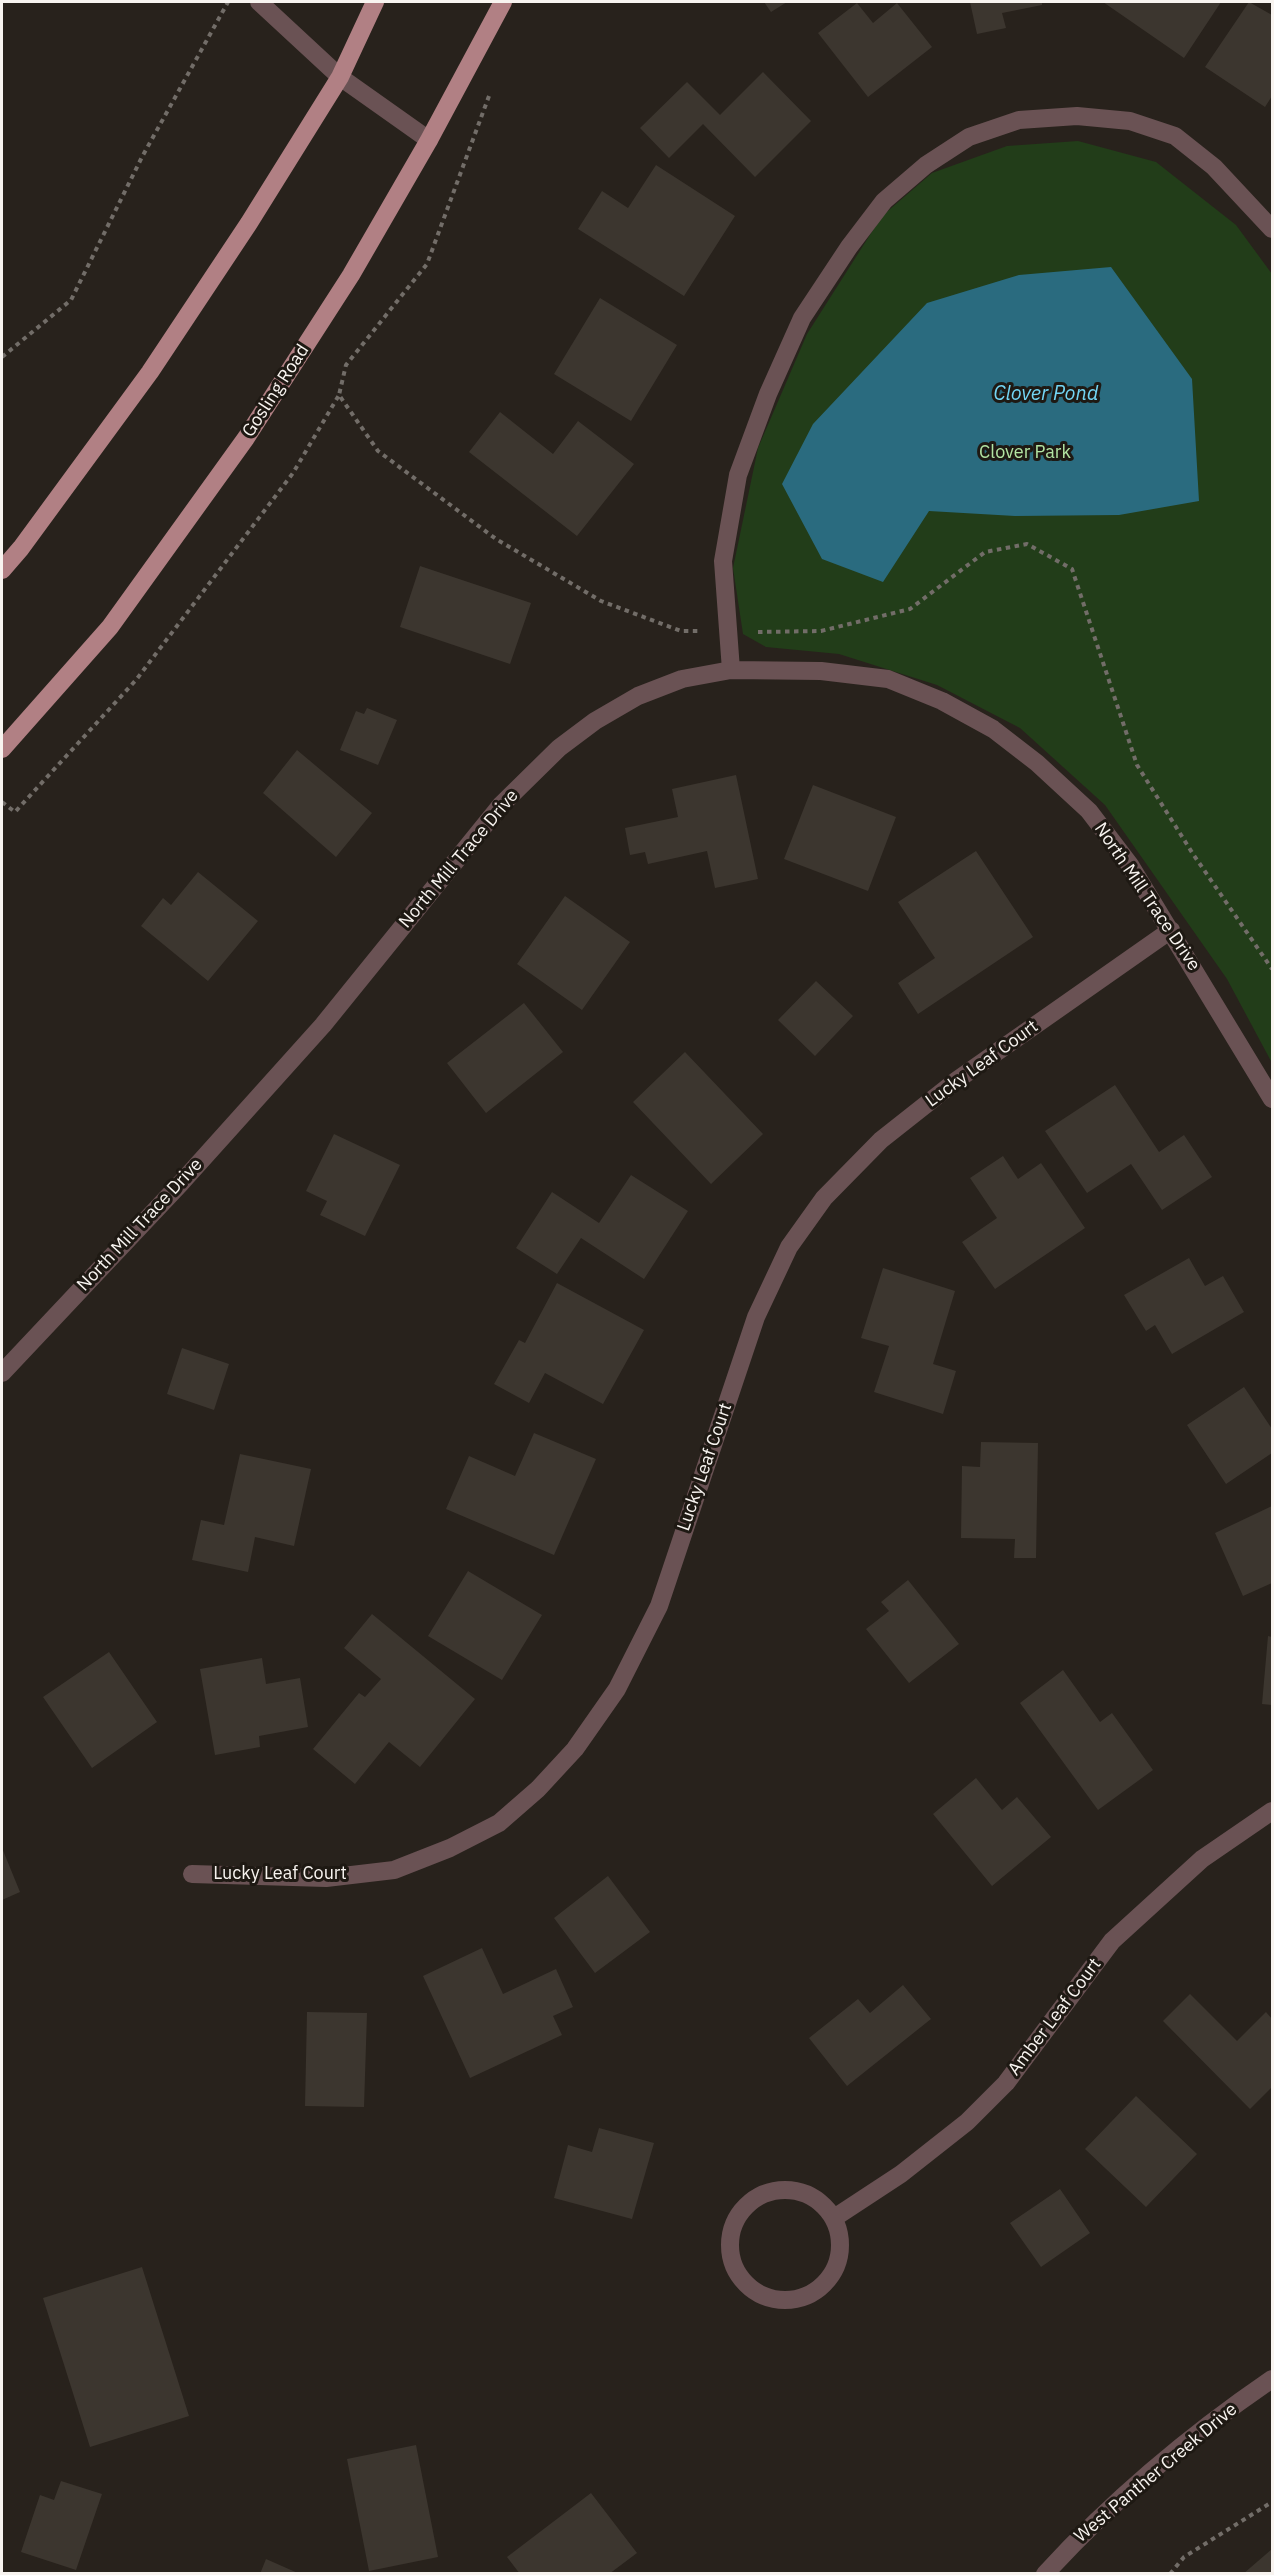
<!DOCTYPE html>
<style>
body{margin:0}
#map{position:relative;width:1274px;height:2575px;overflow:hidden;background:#28221c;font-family:"IBM Plex Sans",sans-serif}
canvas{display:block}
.frame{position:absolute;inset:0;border:3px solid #f8f4f0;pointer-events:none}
</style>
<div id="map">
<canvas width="1274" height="2575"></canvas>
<div class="frame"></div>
</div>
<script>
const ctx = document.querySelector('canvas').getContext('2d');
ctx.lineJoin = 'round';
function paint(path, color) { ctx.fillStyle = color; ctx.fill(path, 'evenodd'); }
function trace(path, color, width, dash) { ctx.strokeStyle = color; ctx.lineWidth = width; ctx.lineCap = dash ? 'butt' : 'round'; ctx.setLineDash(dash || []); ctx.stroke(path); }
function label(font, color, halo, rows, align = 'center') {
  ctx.font = font + ' "IBM Plex Sans",sans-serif'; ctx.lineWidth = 6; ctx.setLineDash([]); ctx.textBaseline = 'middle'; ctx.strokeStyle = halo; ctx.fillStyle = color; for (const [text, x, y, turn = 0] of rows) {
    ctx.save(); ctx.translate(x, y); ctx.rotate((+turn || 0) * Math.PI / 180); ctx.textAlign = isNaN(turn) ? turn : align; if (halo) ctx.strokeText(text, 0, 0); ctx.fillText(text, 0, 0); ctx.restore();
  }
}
paint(new Path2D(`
 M1078 141 1156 162 1236 225 1272 274V1063L1227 979 1105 805 1020 728 937 685 839 654 766 647 743 634 733 568 758 448 807 334 882 216 932 173 1007 146Z`), '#223d19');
paint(new Path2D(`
 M1111 267 1192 379 1199 501 1119 515 1015 516 929 511 883 582 822 559 782 484 813 424 927 303 1019 275Z`), '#2a6b7f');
paint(new Path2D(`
 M764 2H787L771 12Z
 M970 2H1042V5L1002 13 1006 28 977 34Z
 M1103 2H1221L1184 58Z
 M1249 2 1272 15V96L1265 107 1205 67Z
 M857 3 873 23 897 3 932 47 868 97 818 33Z
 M763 72 811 121 755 177 703 124 669 158 640 128 687 82 720 115Z
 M656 165 735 216 684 296 578 229 602 191 628 208Z
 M600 298 677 345 631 421 554 374Z
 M500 412 553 454 578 421 634 464 577 536 469 452Z
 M420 566 531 603 510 664 400 627Z
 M367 708 397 720 378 765 340 750 356 711 364 714Z
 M297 750 372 813 336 857 263 793Z
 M736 775 758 879 715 888 707 851 648 864 645 852 630 855 625 828 678 817 672 789Z
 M813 785 896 817 868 891 784 859Z
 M976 851 1033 937 918 1014 898 983 935 958 898 902Z
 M198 872 258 921 208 981 141 926 163 898 171 905Z
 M565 896 630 942 582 1010 517 964Z
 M816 981 853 1016 815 1056 778 1020Z
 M524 1003 563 1052 486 1113 447 1063Z
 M685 1052 763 1134 711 1184 633 1102Z
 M1115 1085 1159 1152 1184 1135 1212 1177 1162 1210 1131 1164 1087 1193 1045 1131Z
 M334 1134 400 1165 365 1236 320 1215 327 1201 306 1191Z
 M1003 1156 1018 1179 1041 1163 1085 1228 995 1289 962 1242 997 1218 970 1178Z
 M631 1175 688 1211 644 1279 581 1238 557 1274 516 1248 552 1192 599 1223Z
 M1189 1258 1205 1286 1223 1276 1244 1312 1172 1354 1155 1325 1146 1331 1124 1295Z
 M883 1268 955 1291 933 1364 956 1371 943 1414 874 1392 889 1346 861 1338Z
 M557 1283 644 1330 603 1404 545 1373 529 1403 494 1384 519 1340 525 1343Z
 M182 1348 229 1364 214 1410 167 1394Z
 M1244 1387 1272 1429V1453L1226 1484 1187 1425Z
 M534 1433 596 1459 554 1555 446 1509 469 1456 515 1476Z
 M981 1442 1038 1443 1036 1558H1014L1015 1539 961 1538 962 1466 980 1467Z
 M240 1454 311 1469 294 1546 255 1537 248 1572 192 1560 201 1520 224 1525Z
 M1272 1506V1583L1243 1596 1215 1533Z
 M468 1571 542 1615 502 1680 428 1636Z
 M908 1580 959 1644 909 1683 866 1629 889 1611 881 1602Z
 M372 1614 475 1699 420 1767 389 1742 355 1784 313 1749 359 1693 365 1697 381 1679 344 1648Z
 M1268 1636 1272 1637V1705L1262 1704Z
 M109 1652 157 1722 92 1768 43 1697Z
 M262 1658 266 1684 300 1678 308 1727 259 1736 260 1747 215 1755 200 1669Z
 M1063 1670 1100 1722 1112 1713 1153 1770 1098 1810 1020 1703Z
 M976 1778 1002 1810 1017 1797 1051 1837 992 1886 933 1814Z
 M2 1848 20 1892 2 1900Z
 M608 1876 650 1932 595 1973 554 1918Z
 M482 1948 503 1994 556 1969 573 2007 553 2016 562 2035 470 2078 423 1976Z
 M903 1985 931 2019 847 2086 809 2038 858 1999 870 2013Z
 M1190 1994 1237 2041 1266 2012 1272 2019V2087L1250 2109 1163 2021Z
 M307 2012 367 2013 364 2107 305 2106Z
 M1136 2096 1197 2154 1146 2207 1085 2149Z
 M599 2128 654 2143 632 2219 554 2198 568 2145 592 2152Z
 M1060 2189 1090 2233 1041 2267 1010 2223Z
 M142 2267 189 2416 90 2447 43 2298Z
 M416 2445 438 2557 369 2571 347 2459Z
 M61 2481 102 2494 76 2570 21 2552 40 2495 54 2500Z
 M591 2493 637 2553 609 2574H520L507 2557Z
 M1272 2549V2574H1243Z
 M266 2559 300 2574H260Z`), '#3c362f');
trace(new Path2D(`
 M489 96 427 264 346 365 339 395 378 451 496 539 601 601 681 631H700
 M2 357 71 300 142 157 228 2
 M758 632 821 631 910 609 985 552 1027 544 1072 569 1137 765 1193 854 1272 969
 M2 802 15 812 136 680 293 473 339 395
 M1170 2574 1184 2557 1272 2502`), '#726d68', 4, [4.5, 4.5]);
trace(new Path2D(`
 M259 2 340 77 429 140
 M731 670 723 561 738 475 768 394 802 318 849 247 884 201 926 165 969 137 1019 120 1077 116 1130 121 1175 136 1214 167 1272 229
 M2 1373 181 1183 323 1025 501 805 559 748 595 721 638 696 682 679 731 670 821 671 888 679 942 701 993 729 1037 763 1089 811 1130 865 1272 1099
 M192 1874 326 1878 394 1870 450 1848 499 1823 538 1789 575 1749 617 1689 659 1606 756 1317 789 1247 824 1198 881 1140 957 1080 1171 930
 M730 2245a55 55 0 1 1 110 0a55 55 0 1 1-110 0Z
 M834 2218 901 2174 967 2122 1006 2083 1112 1941 1202 1859 1272 1811
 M1045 2574C1113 2500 1190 2435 1272 2379`), '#6a5254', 18);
trace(new Path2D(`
 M2 570 21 548 150 372 249 223 340 77 375 2
 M2 749 110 627 246 438 351 275 429 140 503 2`), '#b18084', 18);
label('18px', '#f8f4f0', '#1e1913', [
 ["Gosling Road",276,391,-57],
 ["North Mill Trace Drive",459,859,-50],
 ["North Mill Trace Drive",1147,897,56],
 ["Lucky Leaf Court",982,1064,-36],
 ["North Mill Trace Drive",140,1225,-47],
 ["Lucky Leaf Court",705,1467,-71],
 ["Lucky Leaf Court",280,1874],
 ["Amber Leaf Court",1055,2017,-53],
 ["West Panther Creek Drive",1156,2473,-40]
]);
label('18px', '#b2e4a3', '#1e1913', [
 ["Clover Park",1025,453]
]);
label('italic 20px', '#73d5f4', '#1e1913', [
 ["Clover Pond",1046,394]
]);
</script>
